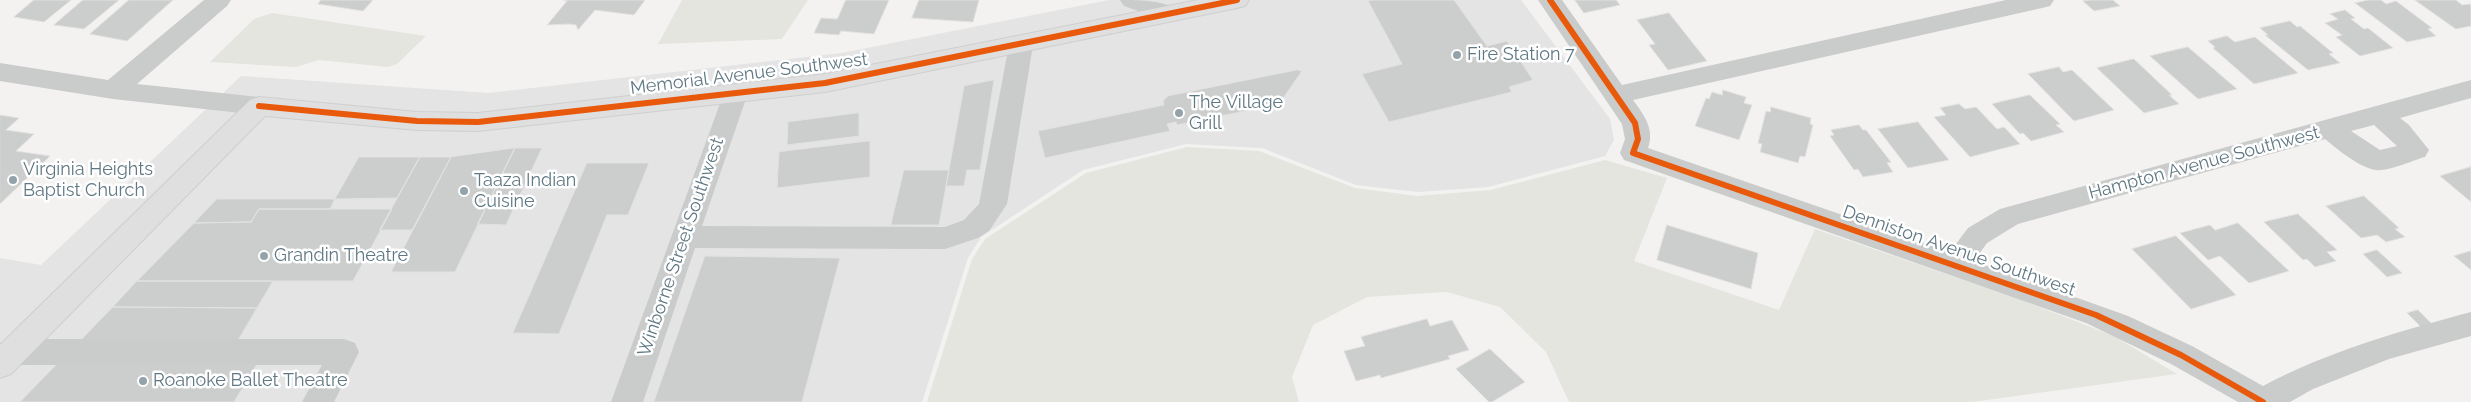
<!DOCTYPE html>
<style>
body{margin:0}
canvas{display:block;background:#f3f2f0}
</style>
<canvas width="2471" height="402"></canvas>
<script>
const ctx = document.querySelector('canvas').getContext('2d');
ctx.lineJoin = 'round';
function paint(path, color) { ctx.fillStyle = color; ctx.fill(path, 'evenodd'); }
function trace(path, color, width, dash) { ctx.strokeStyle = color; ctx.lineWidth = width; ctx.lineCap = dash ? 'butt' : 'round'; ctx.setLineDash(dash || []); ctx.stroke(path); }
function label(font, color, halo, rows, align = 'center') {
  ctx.font = font + ' Raleway,sans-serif'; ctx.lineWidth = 5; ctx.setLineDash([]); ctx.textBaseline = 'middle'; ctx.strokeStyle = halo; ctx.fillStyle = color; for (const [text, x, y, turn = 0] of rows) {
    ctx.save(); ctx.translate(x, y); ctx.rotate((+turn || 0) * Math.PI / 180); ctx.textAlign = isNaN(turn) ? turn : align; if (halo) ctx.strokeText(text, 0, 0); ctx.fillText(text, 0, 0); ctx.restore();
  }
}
paint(new Path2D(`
 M1109 0H1521L1610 119 1614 140 1605 156 1488 187 1418 192 1356 185 1262 148 1186 144 1083 170 981 237 968 258 922 402H0V258L41 265 241 76 488 93 842 53Z`), '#e3e4e3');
paint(new Path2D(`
 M682 0H808L782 39 658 44Z
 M272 13 426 36 397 64 388 67 319 60 296 67 210 62 254 19Z
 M1187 147 1259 151 1355 188 1417 196 1491 190 1605 160 1667 178 1634 261 1779 310 1815 229 2016 298 2114 336 2177 374 1972 402H1569L1546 352 1500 307 1447 292 1367 297 1313 325 1292 377 1299 402H927L972 259 985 239 1086 173Z`), '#e3e5de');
const building = new Path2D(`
 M34 0H71L44 22 14 17Z
 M83 0H119L84 29 54 25Z
 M129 0H173L127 41 90 34Z
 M321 0H373L363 11 318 4Z
 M563 0H645L634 15 595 10 578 30 576 25 569 24 547 25 567 1Z
 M846 0H889L874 34 841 31 839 35 814 33 821 18 837 19Z
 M919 0H979L973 22 912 18Z
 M1374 0H1454L1487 46 1507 41 1533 80 1509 87 1512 92 1389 122 1362 74 1402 64 1368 1Z
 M1575 0H1616L1620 5 1584 13Z
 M2090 0H2113L2120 6 2094 11 2083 1Z
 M2369 0H2381L2386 4 2396 1 2432 28 2428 29 2436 36 2407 42 2355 3Z
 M2415 0H2456L2462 5 2469 4 2471 5V26L2456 29Z
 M2345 10 2355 18 2351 19 2364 29 2368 28 2393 48 2360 56 2336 37 2342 35 2325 23 2338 19 2330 14Z
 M1669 13 1707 61 1668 70 1649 45 1655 44 1637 20Z
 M2290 21 2297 27 2300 26 2333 53 2329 54 2340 63 2308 70 2265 35H2268L2260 28Z
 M2227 36 2235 42 2255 37 2298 73 2254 84 2213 48 2215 47 2208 41Z
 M2188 47 2237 89 2198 99 2150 56Z
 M2134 59 2172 95H2169L2179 104 2144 113 2097 68Z
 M2059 67 2063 72 2072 70 2114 110 2074 121 2028 74Z
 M1297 70 1302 71 1279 104 1177 125 1176 122 1167 124 1170 131 1045 158 1038 131 1164 105 1163 101 1168 96Z
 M994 80 980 170H967L964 186H946L964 86Z
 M1723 90 1746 97 1744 103 1752 105 1739 140 1695 126 1706 98 1709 99 1712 92 1722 95Z
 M2030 95 2060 124 2056 125 2064 132 2031 141 2023 133 2020 134 1992 104Z
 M1959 104 1965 109 1976 107 1997 129 2004 127 2020 144 1970 157 1934 117 1946 115 1940 108Z
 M1771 107 1811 118 1810 124 1813 125 1805 157 1800 156 1798 163 1760 152 1762 144 1758 143 1766 111 1770 112Z
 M859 113V136L787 145 788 122Z
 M0 115 19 118 6 130 34 134 16 151 50 156 0 204Z
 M1918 122 1949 160 1908 168 1878 129Z
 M1859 125 1863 130H1866L1891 162 1887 163 1893 172 1863 177 1858 169 1854 170 1830 136 1834 135 1831 130Z
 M870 141V177L777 188 779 152Z
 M515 148 455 272H391L451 157Z
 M515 148H542L506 225 478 224Z
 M359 157H420L397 198 335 199Z
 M420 157H451L412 230H380Z
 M587 163H649L628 215H607L559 334 513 333Z
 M2471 167V202L2440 176Z
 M904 170H949L939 225H891Z
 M2364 196 2399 228 2395 229 2405 237 2386 242 2377 235 2361 238 2326 206Z
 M217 199H335L330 209H259L251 222 194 223Z
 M259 209H392L353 281H137L194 223 251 222Z
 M2298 214 2337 250 2327 252 2336 261 2315 267 2307 259 2303 260 2264 222Z
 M2238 223 2289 271 2249 283 2220 256 2208 260 2180 233 2210 225 2215 230Z
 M1667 225 1758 253 1751 289 1657 260Z
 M2176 236 2236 295 2191 309 2132 249Z
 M2377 250 2402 273 2387 277 2363 254Z
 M2471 251V270L2454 256Z
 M705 256 840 258 802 402H654Z
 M137 281H273L257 308 113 307Z
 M113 307 257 308 237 342 80 341Z
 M2418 310 2433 325 2422 328 2407 313Z
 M1427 319 1430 326 1452 320 1469 350 1448 356 1450 359 1381 378 1380 375 1356 381 1344 351 1365 346 1361 337Z
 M1490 349 1525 382 1492 402H1489L1456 369Z
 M62 359 259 361 234 402H20Z`);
paint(building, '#cccdcd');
trace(building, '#e2e2e0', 1);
const major = new Path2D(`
 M1198 0H1249L1245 6 1237 8 825 92 478 131 417 130 265 116 11 374 0 378V345L250 100 259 97 417 112 478 113 825 74Z`);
trace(major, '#cecfcf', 2);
paint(new Path2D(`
 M204 0H231L227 6 137 84 259 97 268 100 272 106 268 112 259 115 113 99 0 81V63L108 80Z
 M1120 0C1139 0 1171 0 1182 14L1179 20 1170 22 1124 6Z
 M1538 0H1562L1622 85 2006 0H2054L2050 6 2042 8 1633 100C1644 115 1655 129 1648 148L1950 252 1968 228 2000 209 2471 80V98L2400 118 2409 125 2429 150 2425 157C2414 160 2387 172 2376 170 2360 168 2337 149 2325 139L2018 224 1987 243 1974 261 2128 316 2192 346 2263 386C2329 351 2400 331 2471 312V336L2389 359 2313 389 2290 402H2238L2171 364 2086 323 1624 160 1620 153 1625 139 1622 124ZM2374 125 2397 146 2380 150 2351 131Z
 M1021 37 1030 39 1033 45 1007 204 989 231 978 238 945 249 695 248 643 402H611L726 87 735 84 744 87 748 93 702 226 945 227 964 220 979 204 1009 45 1012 39Z
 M12 339H344L355 343 359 352 334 402H302L322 365H12L0 358 1 343Z`), '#cacbcb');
paint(major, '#dfdfdf');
trace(new Path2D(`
 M1550 0 1635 123 1638 139 1633 153 2096 315 2181 355 2263 402
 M259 106 417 121 478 122 825 83 1237 0`), '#e8590c', 6);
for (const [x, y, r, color] of [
 [1457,55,5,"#93a3a9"],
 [1179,113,5,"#93a3a9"],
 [13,180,5,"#93a3a9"],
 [464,191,5,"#93a3a9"],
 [264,256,5,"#93a3a9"],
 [143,381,5,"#93a3a9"]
]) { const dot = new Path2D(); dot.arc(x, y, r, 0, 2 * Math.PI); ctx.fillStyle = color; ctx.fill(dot); trace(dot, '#fff', 2); }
label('18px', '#607883', '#fff', [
 ["Fire Station 7",1467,55],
 ["The Village",1189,103],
 ["Grill",1189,124],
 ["Virginia Heights",23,170],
 ["Baptist Church",23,191],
 ["Taaza Indian",474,181],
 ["Cuisine",474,202],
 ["Grandin Theatre",274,256],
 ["Roanoke Ballet Theatre",153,381]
], 'left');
label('18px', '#607883', '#fff', [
 ["Memorial Avenue Southwest",749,74,-7],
 ["Hampton Avenue Southwest",2204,163,-15],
 ["Winborne Street Southwest",681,247,-71],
 ["Denniston Avenue Southwest",1959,251,19]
]);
</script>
